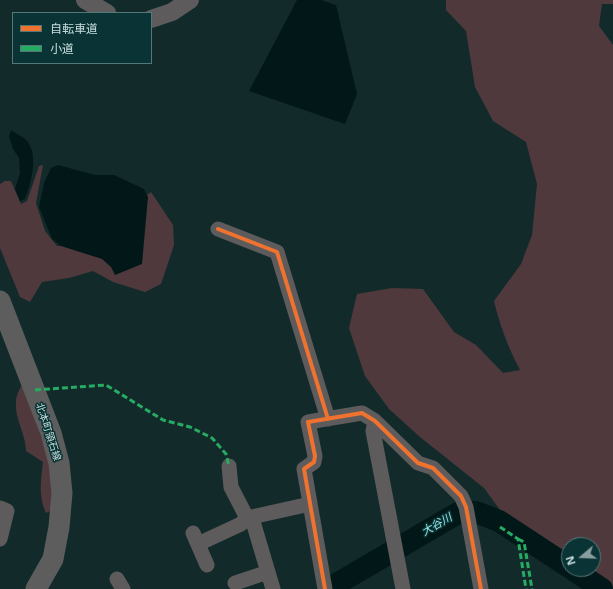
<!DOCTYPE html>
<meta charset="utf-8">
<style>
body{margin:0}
#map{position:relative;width:613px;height:589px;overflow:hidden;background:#132a2a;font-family:"Open Sans","Noto Sans JP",sans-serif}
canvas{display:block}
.legend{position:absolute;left:12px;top:12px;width:140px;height:52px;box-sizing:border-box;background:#093334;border:1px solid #567778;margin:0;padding:5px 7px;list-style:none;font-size:12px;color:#c9dede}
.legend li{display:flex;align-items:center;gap:8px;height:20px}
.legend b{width:20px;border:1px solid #567778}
.north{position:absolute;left:561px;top:537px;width:40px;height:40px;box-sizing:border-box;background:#093334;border:1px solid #567778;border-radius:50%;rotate:251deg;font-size:11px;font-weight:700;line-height:16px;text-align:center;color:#c9dede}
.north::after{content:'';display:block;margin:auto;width:14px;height:18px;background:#899f9f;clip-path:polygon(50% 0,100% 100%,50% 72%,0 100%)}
</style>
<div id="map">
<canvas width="613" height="589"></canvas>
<ul class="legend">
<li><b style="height:5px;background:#ef722f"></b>自転車道</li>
<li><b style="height:5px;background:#26ab63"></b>小道</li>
</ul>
<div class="north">N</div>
</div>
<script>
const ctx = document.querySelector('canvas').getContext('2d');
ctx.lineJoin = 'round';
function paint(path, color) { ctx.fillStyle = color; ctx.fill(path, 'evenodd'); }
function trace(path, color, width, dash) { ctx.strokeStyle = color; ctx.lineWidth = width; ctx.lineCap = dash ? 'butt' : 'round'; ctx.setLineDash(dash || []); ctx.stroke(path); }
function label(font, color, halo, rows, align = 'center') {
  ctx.font = font + ' "Open Sans","Noto Sans JP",sans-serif'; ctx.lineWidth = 3; ctx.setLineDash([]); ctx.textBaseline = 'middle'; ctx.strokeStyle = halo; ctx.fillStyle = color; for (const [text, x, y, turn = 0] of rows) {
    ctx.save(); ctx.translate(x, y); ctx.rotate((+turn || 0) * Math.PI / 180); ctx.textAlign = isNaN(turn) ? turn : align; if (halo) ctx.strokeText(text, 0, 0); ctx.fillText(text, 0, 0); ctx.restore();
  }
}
paint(new Path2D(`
 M446 0H613V4H602L599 26 613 45V589H583L511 525 484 488 420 437 389 409 365 376 349 328 357 294 392 288 423 289 454 332 476 345 503 373 520 370C508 347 500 326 494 301L521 264 532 235 537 184 526 142 493 121 475 87 466 31 446 10ZM569 545H593V569H569Z
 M43 165 36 203 45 231 57 246H77L151 192 173 225 174 245 161 284 145 292 113 282 93 271 69 278 42 282 30 302 20 297 0 248V184L5 181H11L21 204 27 201 39 166Z
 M21 386 25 389 49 460 54 509 46 513C38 496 41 479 43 462L26 451C26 434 14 418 16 401 16 396 19 391 21 386Z`), '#50393d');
paint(new Path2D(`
 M297 0H321L336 5 357 94 345 124 249 91Z
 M11 130C15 133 24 137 27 141 39 155 31 184 25 199L20 201 15 189 20 173 19 158 13 149 9 136Z
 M58 165 95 175H114L144 189 148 197 142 264 115 275 111 267 102 259 61 246 52 239 39 207 44 183 51 168Z`), '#021818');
trace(new Path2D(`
 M572 569 602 589
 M328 589 458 513 476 512 499 521 569 567`), '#021818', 22);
trace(new Path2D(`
 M218 229 277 252 328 419
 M375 421 373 431 403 589
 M229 466 231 487 247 518 310 504
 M0 508 7 511 0 539
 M193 533 207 565
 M198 544 241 524 247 518 254 525 273 589
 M117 579 123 589
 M235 583 268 572
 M325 589 304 469 314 462 315 456 308 422 362 413 375 421 418 463 433 468 461 496 466 507 481 589`), '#5e5b5d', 15);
trace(new Path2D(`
 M85 0 107 13
 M151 19 172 12 190 0`), '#5e5b5d', 18);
trace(new Path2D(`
 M0 301 51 433 59 463 62 493 59 527 53 559 36 589`), '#5e5d5e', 21);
trace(new Path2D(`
 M35 390 106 385 163 420 190 427 212 438 226 454 229 466
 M500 527 518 539 526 589
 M518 539 524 542 532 589`), '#26ab63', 3, [6, 3]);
trace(new Path2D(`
 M218 229 277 252 328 419
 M325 589 304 469 314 462 315 456 308 422 362 413 375 421 418 463 433 468 461 496 466 507 481 589`), '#ef722f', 4);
label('10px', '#c9dede', '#093334', [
 ["北本町領石線",48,432,72]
]);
label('italic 11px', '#9be6e7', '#093334', [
 ["大谷川",437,525,-30]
]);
</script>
